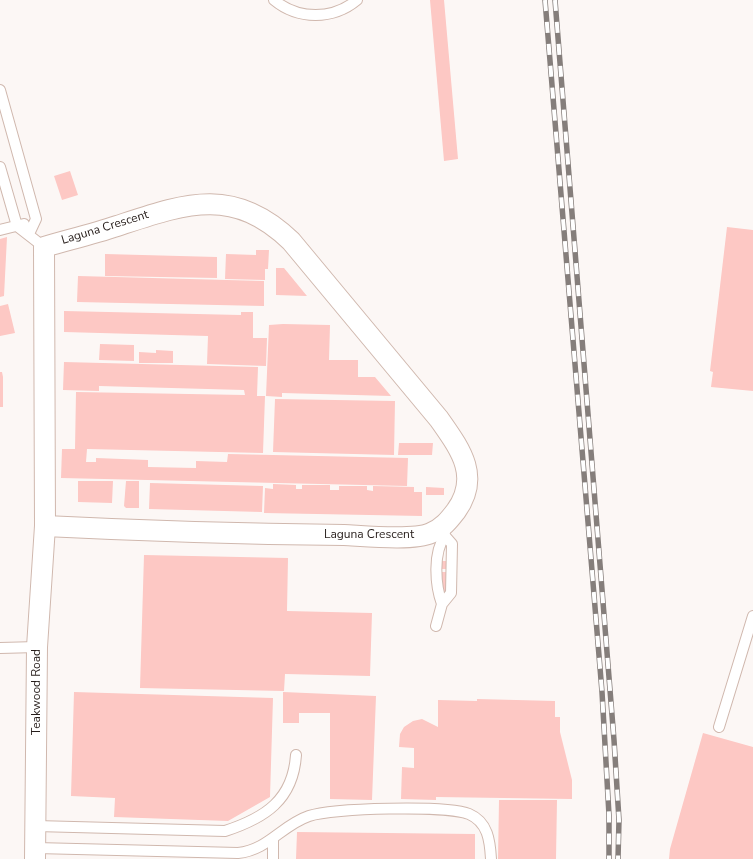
<!DOCTYPE html>
<style>
body{margin:0}
canvas{display:block;background:#fcf7f5}
</style>
<canvas width="753" height="859"></canvas>
<script>
const ctx = document.querySelector('canvas').getContext('2d');
ctx.lineJoin = 'round';
function paint(path, color) { ctx.fillStyle = color; ctx.fill(path, 'evenodd'); }
function trace(path, color, width, dash) { ctx.strokeStyle = color; ctx.lineWidth = width; ctx.lineCap = dash ? 'butt' : 'round'; ctx.setLineDash(dash || []); ctx.stroke(path); }
function label(font, color, halo, rows, align = 'center') {
  ctx.font = font + ' "Nunito Sans",sans-serif'; ctx.lineWidth = 4; ctx.setLineDash([]); ctx.textBaseline = 'middle'; ctx.strokeStyle = halo; ctx.fillStyle = color; for (const [text, x, y, turn = 0] of rows) {
    ctx.save(); ctx.translate(x, y); ctx.rotate((+turn || 0) * Math.PI / 180); ctx.textAlign = isNaN(turn) ? turn : align; if (halo) ctx.strokeText(text, 0, 0); ctx.fillText(text, 0, 0); ctx.restore();
  }
}
paint(new Path2D(`
 M430 0H444L458 159 444 161Z
 M70 171 78 195 62 200 54 176Z
 M727 227 753 230V391L711 387 713 372 710 371Z
 M7 237 4 296 0 297V239Z
 M256 250H269L268 269H265V280L225 279 226 254 256 255Z
 M105 254 217 257V278L105 276Z
 M276 268H284L307 296 276 295Z
 M78 276 264 281V306L77 302Z
 M8 304 15 333 0 336V306Z
 M64 311 241 315V312H253V338H267L266 366 207 364 208 336 64 332Z
 M283 324 330 325 329 360H358V377H375L391 396 282 393V397L266 396 269 325Z
 M100 344 134 345V361L99 360Z
 M156 350 173 351V363H139V352L156 353Z
 M64 362 258 367 257 396H265L263 453 87 449 86 462H96V458L148 460V467L196 468V461L227 462 228 454 408 458 407 486 61 478 62 449H75L76 392 245 395 244 390 99 386V391L63 390Z
 M0 372H2L3 377V407H0Z
 M275 399 395 401 394 455 273 452Z
 M399 443H433L432 455H398Z
 M78 481H113L112 503 78 502Z
 M126 481H139V508H126L124 506Z
 M150 483 263 486 262 512 149 509Z
 M273 484 296 485V489H302V485H330V490H339V486H367V490L373 491V486L414 487V492H422V516L264 513 265 488 273 489Z
 M426 487 444 488V495H426Z
 M144 555 288 558 287 611 372 613 370 676 285 674 284 691 140 688Z
 M441 561H448L447 569H441Z
 M434 572H453V591H434Z
 M74 692 273 698 270 797 228 821 114 817 115 798 71 796Z
 M283 692 376 696 372 800 330 799V713H299V723H283Z
 M477 699 555 701V717H560V732L572 780V799L436 797V800L401 799 402 767 414 768V748L399 747 400 734 404 727 413 721 422 719 438 727V700L477 701Z
 M703 733 753 747V859H669L670 849Z
 M499 800H557L556 859H498Z
 M297 832 475 834V859H296Z`), '#fdc8c4');
const service = new Path2D(`
 M274 0C298 20 333 20 357 0
 M0 90 36 219 29 234
 M0 167 17 226 44 247
 M0 230 24 224
 M442 604C435 585 433 552 445 536
 M436 626 442 604 451 593 452 544 445 536 444 526
 M0 648 37 647
 M719 727 753 616
 M36 826 225 831C265 818 293 800 296 755
 M36 848 238 853C268 850 282 825 309 816 332 808 447 805 469 814 488 822 490 841 491 859
 M273 859V839`);
const minor = new Path2D(`
 M35 859 37 647 45 526 44 247C68 240 93 234 117 226 184 204 233 185 291 241L439 419C460 449 481 476 456 511 449 520 443 528 431 533 414 541 365 536 344 535 245 534 144 531 45 526`);
trace(service, '#d0b8ae', 12);
trace(minor, '#d0b8ae', 22);
trace(service, '#fff', 10);
trace(minor, '#fff', 20);
const rail = new Path2D(`
 M545 0 602 692 609 815V859
 M555 0 614 740 619 820 618 859`);
trace(rail, '#857e7b', 5.5);
trace(rail, '#fff', 4, [11]);
label('12px', '#261d1a', '#fff', [
 ["Laguna Crescent",105,228,-17],
 ["Laguna Crescent",369,535],
 ["Teakwood Road",37,692,-90]
]);
</script>
